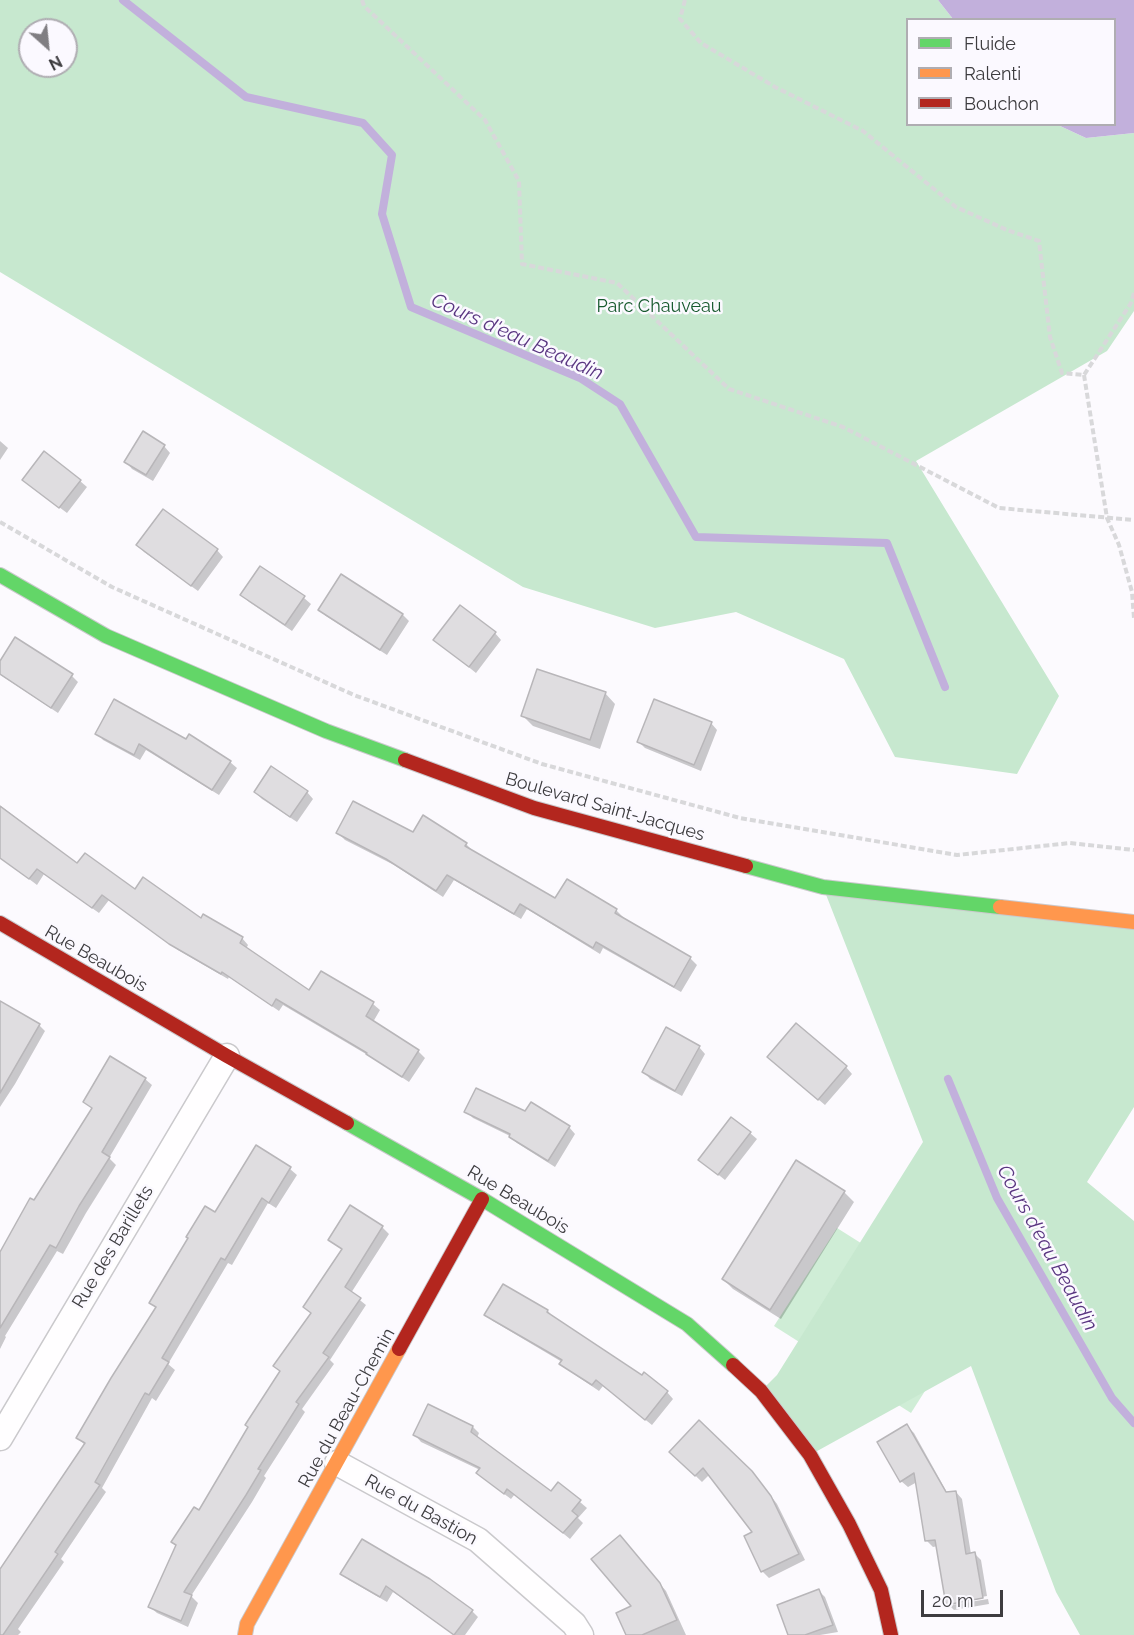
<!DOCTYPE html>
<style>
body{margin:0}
#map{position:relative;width:1134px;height:1635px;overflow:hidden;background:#fcfafe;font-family:Raleway,sans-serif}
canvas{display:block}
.legend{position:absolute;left:906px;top:18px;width:210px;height:108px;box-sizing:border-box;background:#fbf9ff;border:2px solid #afadb2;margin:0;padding:8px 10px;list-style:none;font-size:18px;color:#3d3c3f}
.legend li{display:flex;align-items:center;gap:12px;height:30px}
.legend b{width:30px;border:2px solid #afadb2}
.north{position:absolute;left:18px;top:18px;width:60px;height:60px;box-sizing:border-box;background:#fbf9ff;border:2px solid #afadb2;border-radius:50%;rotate:153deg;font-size:16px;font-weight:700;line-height:24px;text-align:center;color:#3d3c3f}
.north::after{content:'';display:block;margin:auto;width:21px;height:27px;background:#807e82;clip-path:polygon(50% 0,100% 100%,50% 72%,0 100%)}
.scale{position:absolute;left:921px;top:1590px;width:82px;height:27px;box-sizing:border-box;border:3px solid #3d3c3f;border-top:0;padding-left:8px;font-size:18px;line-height:21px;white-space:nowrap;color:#3d3c3f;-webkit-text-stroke:4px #fbf9ff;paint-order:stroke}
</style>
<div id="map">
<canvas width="1134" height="1635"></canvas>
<ul class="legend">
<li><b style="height:8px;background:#63d668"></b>Fluide</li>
<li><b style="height:8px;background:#ff974d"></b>Ralenti</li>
<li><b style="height:8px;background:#b3261e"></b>Bouchon</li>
</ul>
<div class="north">N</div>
<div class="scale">20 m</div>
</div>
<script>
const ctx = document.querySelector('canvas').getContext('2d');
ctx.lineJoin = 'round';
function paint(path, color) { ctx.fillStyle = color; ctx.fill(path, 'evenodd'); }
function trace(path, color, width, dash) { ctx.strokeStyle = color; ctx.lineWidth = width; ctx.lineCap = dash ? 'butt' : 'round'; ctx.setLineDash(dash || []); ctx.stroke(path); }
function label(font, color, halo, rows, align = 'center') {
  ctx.font = font + ' Raleway,sans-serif'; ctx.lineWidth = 5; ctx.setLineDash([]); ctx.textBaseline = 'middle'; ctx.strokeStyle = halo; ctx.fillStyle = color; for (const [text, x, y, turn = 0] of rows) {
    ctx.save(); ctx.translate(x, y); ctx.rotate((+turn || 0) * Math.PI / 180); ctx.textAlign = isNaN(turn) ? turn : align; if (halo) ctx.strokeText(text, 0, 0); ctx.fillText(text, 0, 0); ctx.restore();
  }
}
paint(new Path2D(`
 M837 1228 883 1257 963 1331 911 1413 774 1326Z`), '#cfedd6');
paint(new Path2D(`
 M0 0H938L953 19 908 20V124L1058 125 1086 138 1134 133V311L1107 351 916 461 1059 696 1017 774 895 757 844 659 736 612 655 628 523 587 0 272ZM30 30H66V66H30Z
 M823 887 1134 922V1107L1087 1182 1134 1221V1635H1080L1056 1592 971 1366 810 1455 761 1391 777 1375 923 1142Z`), '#c7e8cf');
paint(new Path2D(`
 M938 0H1134V133L1086 138 1058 125 1114 124V20L953 19Z`), '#c2b0dc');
paint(new Path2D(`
 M0 441 8 448 0 460Z
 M164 446 170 453 153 481 132 469 126 462Z
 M80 481 87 487 67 513 31 486Z
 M138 545 217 550 223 557 198 591 144 552Z
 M261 569 304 598 311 604 292 631 249 602 242 595Z
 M342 576 403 615 409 621 387 655 326 616 320 610Z
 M495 633 501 640 476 673 435 640Z
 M0 663 72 676 78 682 58 713 2 676 0 674Z
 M605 693 615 704 600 749 533 726 523 716Z
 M711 723 717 730 701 771 645 748 639 742Z
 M97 733 187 741 230 762 237 768 219 795 146 750 140 760 103 740Z
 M255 792H307L313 799 297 822 262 799Z
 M1 806 78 865 242 938 248 945 246 949 310 992 321 973 373 1004 380 1010 373 1022 418 1051 425 1058 409 1082 371 1057 283 1005 279 1011 229 977 228 979 178 950 109 900 99 913 44 874 37 885 0 857V807Z
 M338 833 413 834 466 844 472 850 556 900 616 910 623 917 621 919 690 958 697 965 681 992 603 948 600 954 527 909 521 919 454 880 443 897 394 865 345 840Z
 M0 1003 39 1025 45 1031 15 1084 0 1107Z
 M699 1047 705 1054 682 1096 650 1079 644 1072Z
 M776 1064 846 1067 852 1074 825 1105Z
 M145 1079 152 1085 109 1158 116 1165 86 1213 63 1254 57 1251 5 1336 6 1337 0 1349V1255L93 1109 85 1102Z
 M466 1111 525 1113 569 1127 575 1134 555 1167 517 1143 510 1136 473 1118Z
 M750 1133 757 1139 725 1180 700 1160Z
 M257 1148 290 1169 297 1175 276 1208 268 1203 232 1265 228 1263 168 1364 175 1370 156 1401 152 1398 102 1488 106 1492 61 1559 64 1562 18 1629 21 1632 18 1635H0V1579L85 1445 78 1438 157 1309 151 1303 215 1214Z
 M844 1192 854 1202 781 1319 733 1289 723 1279Z
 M382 1227 389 1234 351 1293 366 1305 330 1360 334 1364 302 1409 305 1412 264 1476 266 1478 252 1502 191 1596 198 1603 188 1627 157 1613 150 1607 177 1546 173 1542 200 1512 281 1372 275 1366 312 1314 305 1307 342 1250 330 1240Z
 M503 1286 548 1311 554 1318 667 1392 673 1399 652 1425 603 1386 599 1391 568 1370 561 1364 562 1362 493 1321 486 1315Z
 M699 1422 759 1480 777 1504 805 1560 769 1578 762 1571 755 1533 710 1474 702 1482 671 1452Z
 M907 1426 914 1433 948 1494 956 1492 962 1499 971 1554H975L981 1560 987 1596 951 1602V1605L988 1599 989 1604 954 1610 948 1604 938 1546 933 1547 927 1541 917 1482 908 1487 901 1481Z
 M473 1427 479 1433 477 1438 552 1493 559 1484 587 1508 578 1518 583 1523 570 1539 515 1494 511 1499 484 1479 480 1470 421 1442 415 1435Z
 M362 1541 472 1611 478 1617 465 1635H454L393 1592 387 1602 349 1580 342 1574Z
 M626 1543 666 1591 686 1635H628L633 1607Z
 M819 1591 825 1597 838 1632 820 1635H791Z`), '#0003');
trace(new Path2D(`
 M123 0 246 97 363 123 392 155 382 214 411 307 580 378 620 404 696 537 887 543 945 687
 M948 1079 997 1198 1112 1398 1134 1423`), '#c2b0dc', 8);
const building = new Path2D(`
 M143 431 165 445 146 475 124 462Z
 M44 451 81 480 59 508 22 480Z
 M163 509 218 549 191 586 136 545Z
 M260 566 305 596 285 625 240 595Z
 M341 574 403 614 380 650 318 610Z
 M460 605 496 632 469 667 433 640Z
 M15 637 73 674 51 708 0 674V661Z
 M537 669 606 692 590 740 521 716Z
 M114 699 186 739 189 734 231 761 212 790 139 744 134 755 95 734Z
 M654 699 712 722 694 765 637 742Z
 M271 766 308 791 290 817 254 792Z
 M353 801 413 832 423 815 467 843 465 846 555 898 567 879 617 909 615 913 691 957 674 987 596 942 593 948 520 904 514 914 447 875 436 891 386 859 336 833Z
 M0 806 77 863 85 853 135 889 143 877 201 918 203 914 243 937 240 943 309 990 321 971 374 1002 366 1016 419 1050 402 1077 366 1054 367 1053 276 999 272 1006 222 972 221 974 169 944 102 895 92 908 37 869 29 879 0 858Z
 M0 1001 40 1024 0 1093Z
 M796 1023 847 1066 818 1100 767 1057Z
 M666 1027 700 1046 675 1091 642 1072Z
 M110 1056 146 1078 102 1152 110 1157 79 1206 56 1248 50 1245 0 1328V1252L30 1198 34 1200 92 1108 83 1102Z
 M476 1088 525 1111 531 1102 570 1126 548 1161 509 1137 510 1134 464 1112Z
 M731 1117 751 1132 718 1175 698 1160Z
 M256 1145 291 1167 269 1203 262 1198 225 1260 221 1258 162 1358 169 1362 149 1395 145 1393 95 1482 100 1485 55 1552 58 1554 3 1635H0V1569L85 1443 76 1438 111 1378 156 1307 149 1303 188 1238 186 1237 205 1206 215 1212Z
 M796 1160 845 1191 770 1310 722 1279Z
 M350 1205 383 1226 345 1287 361 1298 323 1353 329 1357 296 1402 299 1404 258 1469 261 1470 246 1495 184 1592 192 1595 181 1621 148 1607 176 1545 171 1542 194 1507 199 1510 248 1427 245 1425 280 1371 273 1366 311 1313 303 1307 342 1249 328 1240Z
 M503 1284 548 1310 547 1312 642 1375 644 1372 668 1391 645 1420 596 1380 592 1385 559 1364 562 1360 484 1315Z
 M428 1404 473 1426 471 1432 551 1491 558 1482 581 1500 572 1511 578 1516 563 1533 507 1489 504 1494 476 1473 480 1468 413 1435Z
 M699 1420 752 1471 771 1496 799 1554 761 1572 744 1536 752 1532 703 1468 695 1476 669 1452Z
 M907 1424 946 1492 956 1491 966 1554 975 1552 983 1598 946 1605 935 1540 925 1541 914 1473 900 1482 877 1442Z
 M620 1535 660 1583 677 1620 642 1635H626L616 1613 631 1606 591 1559Z
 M362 1539 430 1579 473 1610 454 1635 386 1586 380 1597 340 1574Z
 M819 1589 833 1625 805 1635H788L777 1605Z`);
paint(building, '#dfdde0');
trace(building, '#b8b6b9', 1.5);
const street = new Path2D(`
 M0 1438 227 1056
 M337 1463 478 1540 574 1624 581 1635`);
const fast = new Path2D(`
 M0 575 106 636 326 731 405 760
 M746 866 823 887 1000 907
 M347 1123 482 1199 687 1324 733 1365`);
const slow = new Path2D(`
 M1000 907 1134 922
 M245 1635 247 1624 399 1349`);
const jam = new Path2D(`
 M405 760 534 808 746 866
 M0 923 227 1056 347 1123
 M399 1349 482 1199
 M733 1365 761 1391 810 1455 849 1524 881 1590 891 1635`);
trace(street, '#cac9cc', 27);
trace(fast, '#cac9cc', 16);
trace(slow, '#cac9cc', 16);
trace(jam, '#cac9cc', 16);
trace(new Path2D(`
 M362 0 364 6 485 120 519 181 522 264 617 283 729 389 843 427 999 508 1134 520
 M685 0 680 19 701 43 775 87 863 131 956 207 1007 230 1039 241 1050 337 1062 373 1084 375 1131 303 1134 293
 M1084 375 1107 518 1119 545 1132 592 1134 618
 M0 522 112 587 354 695 542 764 740 818 957 855 1070 843 1134 850`), '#d8d8da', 4, [6, 3]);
trace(street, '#fffeff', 24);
trace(fast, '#63d668', 14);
trace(slow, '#ff974d', 14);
trace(jam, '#b3261e', 14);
label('18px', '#175a2e', '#fbf9ff', [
 ["Parc Chauveau",659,307]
]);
label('18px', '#3d3c3f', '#fbf9ff', [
 ["Boulevard Saint-Jacques",605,807,16],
 ["Rue Beaubois",96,959,30],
 ["Rue Beaubois",518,1200,31],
 ["Rue des Barillets",113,1247,-59],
 ["Rue du Beau-Chemin",347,1408,-61],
 ["Rue du Bastion",421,1510,29]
]);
label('italic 20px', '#593681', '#fbf9ff', [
 ["Cours d'eau Beaudin",517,337,24],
 ["Cours d'eau Beaudin",1047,1248,61]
]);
</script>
